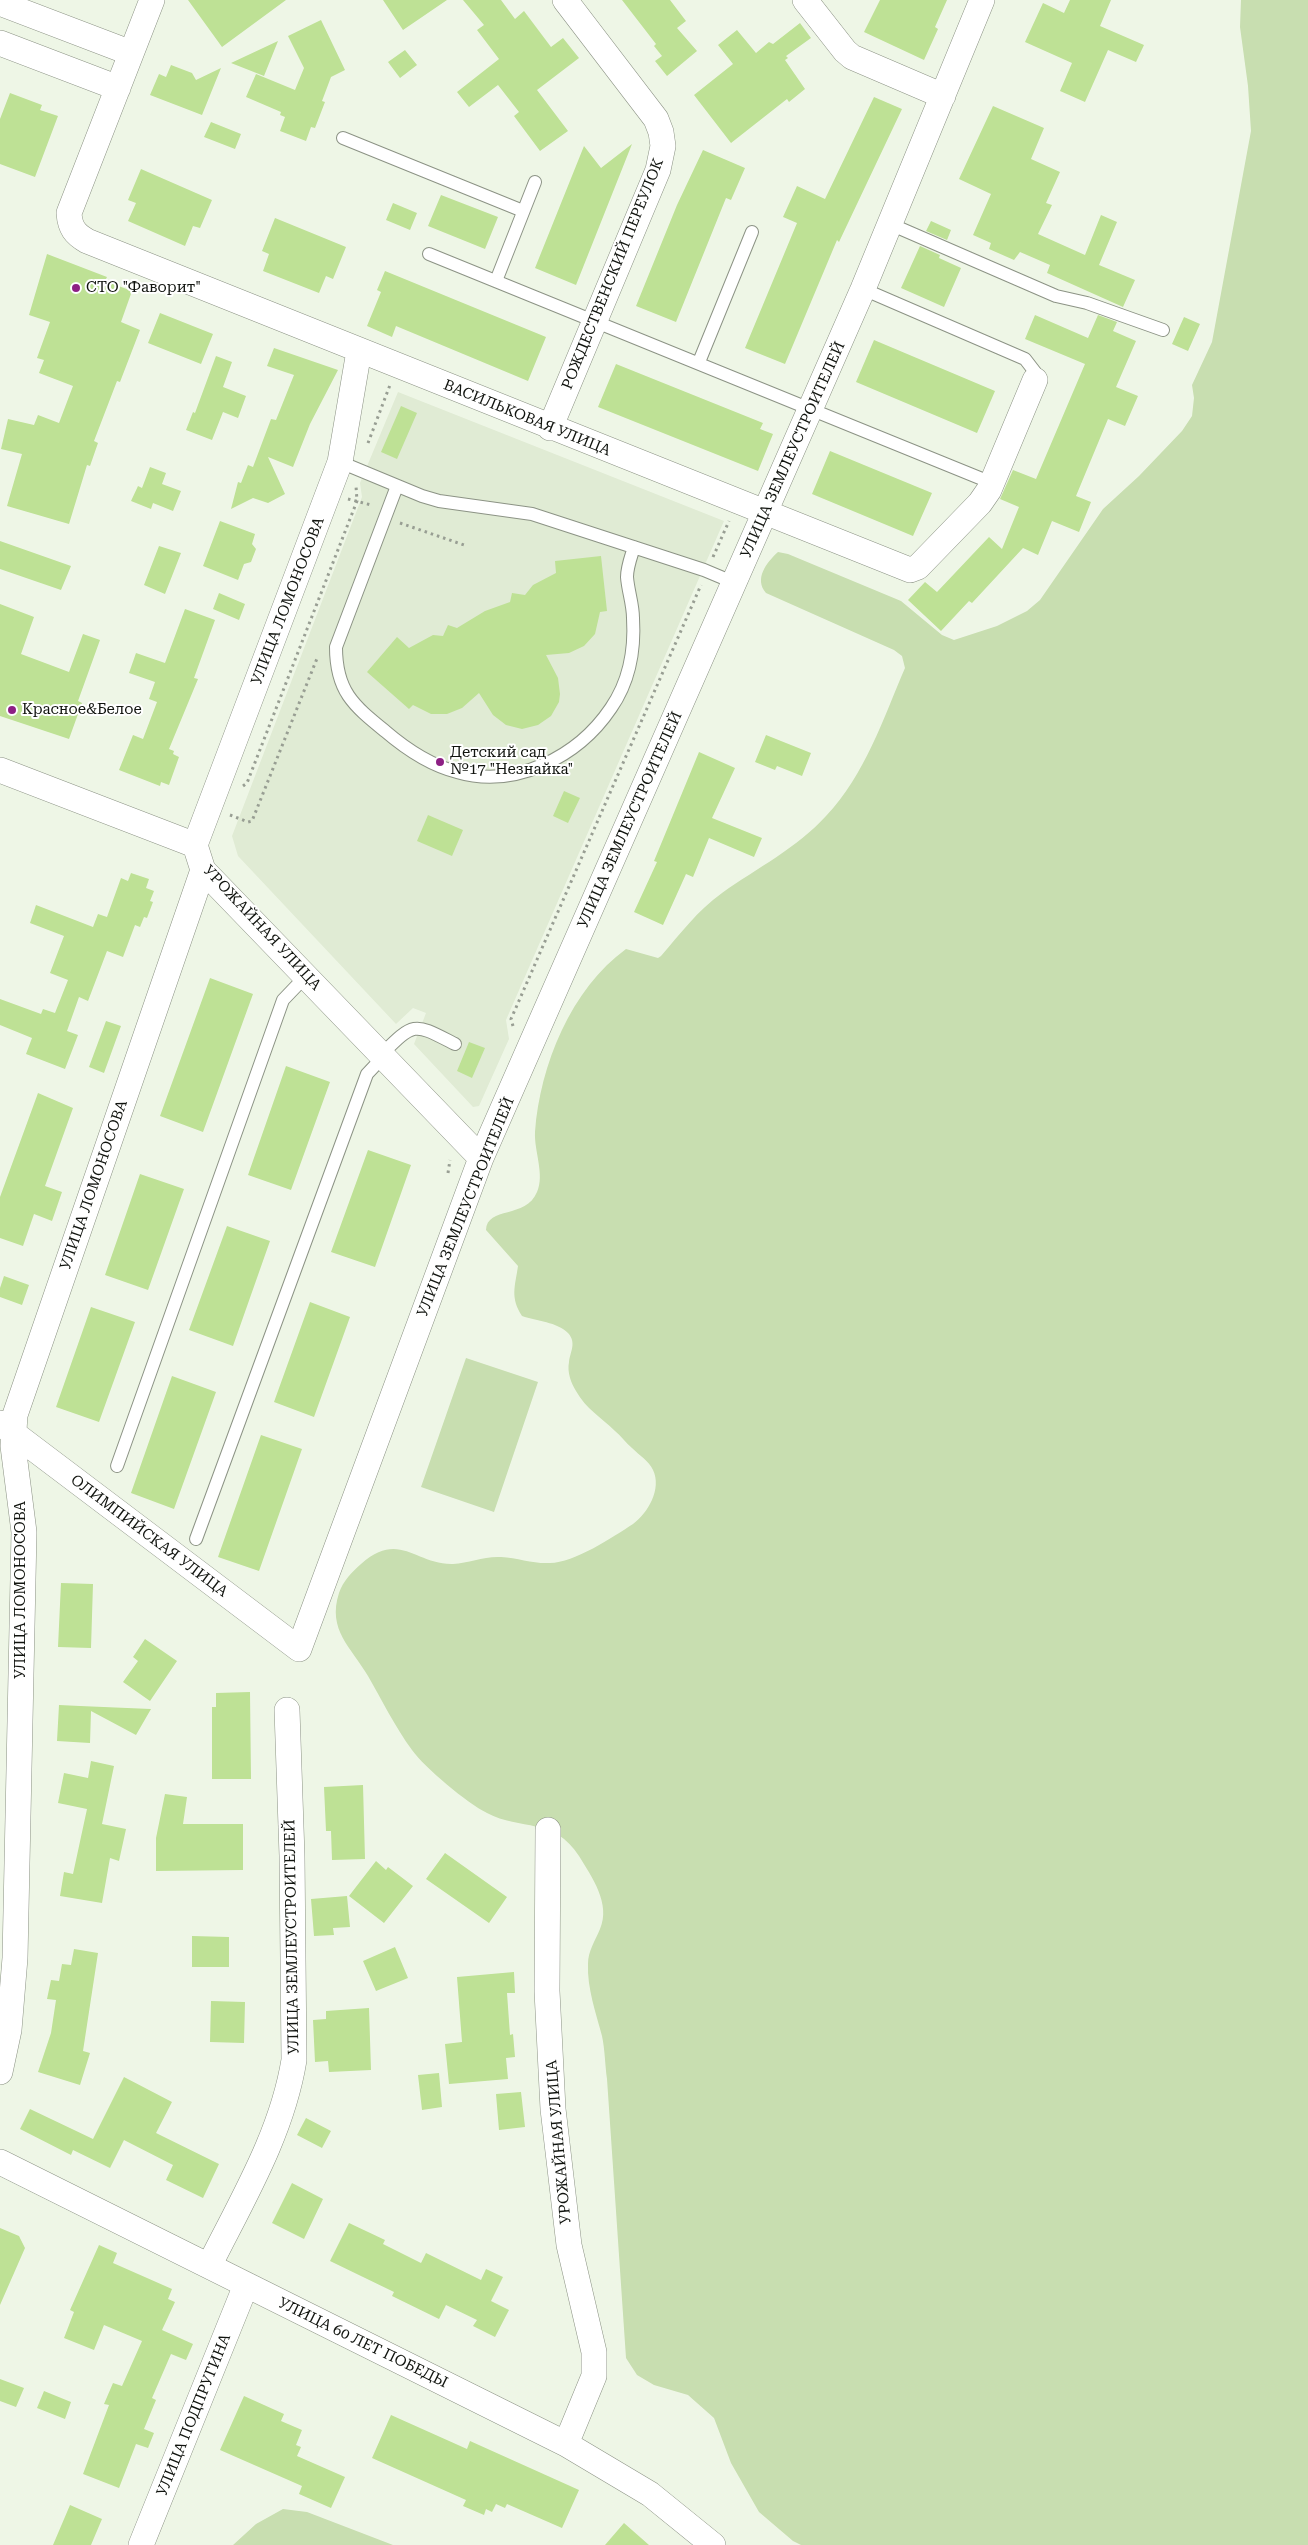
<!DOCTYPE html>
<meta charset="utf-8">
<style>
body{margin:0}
canvas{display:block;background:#eef6e6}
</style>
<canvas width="1308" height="2545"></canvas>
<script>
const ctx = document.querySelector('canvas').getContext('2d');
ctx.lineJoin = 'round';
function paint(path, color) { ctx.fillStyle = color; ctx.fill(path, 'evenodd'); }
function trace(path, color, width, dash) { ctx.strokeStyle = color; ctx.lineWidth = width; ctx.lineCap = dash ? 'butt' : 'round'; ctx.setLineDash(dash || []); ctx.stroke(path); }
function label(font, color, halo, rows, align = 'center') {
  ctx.font = font + ' "Roboto Serif",serif'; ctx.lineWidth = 4; ctx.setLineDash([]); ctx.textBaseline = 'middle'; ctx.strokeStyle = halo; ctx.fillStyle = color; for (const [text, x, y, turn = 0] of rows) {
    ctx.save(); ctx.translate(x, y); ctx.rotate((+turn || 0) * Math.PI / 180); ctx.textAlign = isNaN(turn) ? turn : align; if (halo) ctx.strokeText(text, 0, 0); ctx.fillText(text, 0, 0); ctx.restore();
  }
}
paint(new Path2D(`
 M398 392 724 521 506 1020 509 1039 479 1106 473 1107 414 1044 426 1013 413 1008 396 1024 238 856 232 836 362 497 360 483Z`), '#e0ebd4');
paint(new Path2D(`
 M1241 0H1308V2545H801L793 2541 759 2512 731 2463 714 2418 688 2395 654 2385 637 2375 626 2358 607 2079C605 2065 605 2050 602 2036 596 2013 587 1988 588 1964 588 1951 595 1941 600 1929 611 1904 592 1877 579 1856 554 1817 521 1831 487 1813 467 1803 425 1768 412 1750 395 1727 382 1700 368 1676 351 1647 327 1630 339 1593 343 1581 352 1572 361 1564 400 1530 415 1565 453 1564 469 1563 484 1556 501 1557 518 1558 534 1564 550 1563 574 1563 613 1537 633 1524 648 1513 662 1489 653 1470 649 1461 639 1455 632 1448 626 1443 621 1436 615 1431 601 1417 586 1409 576 1391 571 1383 567 1372 569 1362 570 1352 577 1343 568 1333 557 1322 537 1321 522 1316 510 1297 515 1287 518 1266L486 1230C487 1206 526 1219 537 1192 545 1175 534 1151 535 1132 540 1065 571 989 626 949L658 958 661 956C680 934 698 910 722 893 757 868 797 848 826 816 865 775 883 719 905 668L902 656 894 650 766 593C754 579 766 563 778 552L788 554 901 601 942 635 954 640 997 626 1027 611 1040 600 1103 509 1139 476 1182 431 1192 416 1194 398 1192 385 1212 342 1251 131 1248 86 1240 27Z
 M466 1358 538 1382 494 1512 421 1487Z
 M283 2509 307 2512 393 2545H233L256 2524Z`), '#c8deb0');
paint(new Path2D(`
 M188 0H286L222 47Z
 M383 0H447L403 30Z
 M463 0H501L515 19 524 11 551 47 563 38 579 58 537 90 568 131 540 151 514 116 519 112 498 85 469 107 457 92 499 59 477 30 484 25Z
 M622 0H670L686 21 677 28 697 51 667 76 655 61 662 56 654 46 656 44Z
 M880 0H947L935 27 938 29 924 60 864 32Z
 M1070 0H1111L1100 26 1144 45 1136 62 1108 50 1085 102 1060 91 1072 63 1025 42 1043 3 1064 13Z
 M321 20 345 70 331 77 322 101 325 102 315 128 311 127 306 141 280 131 285 117 280 115 281 112 246 97 256 74 295 90 304 68 288 36Z
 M800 23 811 38 786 56 788 58 785 60 805 89 789 102 787 99 731 143 694 95 733 64 718 45 737 30 756 53 769 42 773 44Z
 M278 41 264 76 231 63Z
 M405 50 417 65 400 78 388 62Z
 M171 65 192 73 196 80 221 68 202 115 150 95 159 74 166 77Z
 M10 93 42 105 40 110 58 116 35 177 0 164V119Z
 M874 97 902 109 839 242 837 240 785 364 745 348 797 223 783 217 797 186 825 199Z
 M993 106 1044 128 1031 159 1060 172 1046 203 1052 205 1038 234 1085 255 1101 215 1117 222 1099 265 1135 280 1123 307 1047 273 1050 265 1020 252 1014 260 989 249 991 243 973 235 991 194 959 179Z
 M211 122 241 134 235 149 204 137Z
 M632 144 576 285 535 268 584 146 601 168Z
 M703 150 745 168 731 200 726 198 676 322 636 306 677 205Z
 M141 169 212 200 200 228 193 226 185 246 128 221 136 203 128 200Z
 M441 195 498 217 485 249 428 226Z
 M393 203 417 213 410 230 386 220Z
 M275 218 346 247 333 279 326 276 319 293 263 271 269 254 262 251Z
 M931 221 951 230 947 240 926 231Z
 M920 246 940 255 939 258 961 268 944 307 901 288Z
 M47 254 107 277 105 281 132 291 121 322 140 330 120 382 117 381 94 441 98 443 90 466 87 465 69 524 7 506 22 454 1 449 8 419 34 425 38 415 59 423 73 386 39 373 44 360 37 358 50 322 29 315Z
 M385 271 546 337 528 381 396 326 392 337 367 326 381 292 377 290Z
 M160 313 213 334 201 364 148 343Z
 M1035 315 1088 338 1098 315 1117 322 1113 331 1136 341 1116 387 1138 396 1125 426 1108 419 1076 496 1091 502 1079 532 1052 521 1038 555 1023 548 972 603 969 601 941 631 908 600 925 582 937 592 989 537 1002 549 1019 507 1000 499 1013 470 1036 479 1085 364 1025 339Z
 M1184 317 1200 324 1188 351 1172 344Z
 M874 340 995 391 977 433 856 382Z
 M274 348 338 370 310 424 293 467 268 457 285 494 268 503 253 498 231 509 238 482 241 483 248 465 253 467 271 419 276 420 294 375 267 366Z
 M216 356 232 362 223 387 246 396 238 418 223 412 212 440 186 430 193 412 195 413Z
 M616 364 763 423 760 429 773 434 758 471 598 407Z
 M401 406 417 413 397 459 381 452Z
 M830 451 932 493 913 536 812 494Z
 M150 467 166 473 162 484 181 491 173 511 153 503 151 509 131 501 138 486 142 488Z
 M220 521 255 534 252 544 256 549 251 562 244 564 238 580 203 566Z
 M0 541 71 566 61 590 0 569Z
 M159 546 181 553 165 594 144 585Z
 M601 556 607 611 600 612 595 634 584 646 569 653 546 655 558 678 560 694 559 702 551 716 538 725 522 729 506 725 493 715 479 693 462 708 447 714H431L413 705 409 709 367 672 397 637 409 648 433 635 443 636 448 625 457 628 485 611 510 602 512 593 525 595 533 585 556 573 555 561Z
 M219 593 245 604 239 620 213 609Z
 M0 604 34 617 21 654 69 672 83 634 100 640 78 701 82 703 69 739 0 716Z
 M185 609 215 620 194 678 198 679 169 749 174 751 173 754 179 757 169 785 161 782 160 786 119 770 133 735 143 739 157 702 149 699 155 682 129 673 136 653 165 663Z
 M766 735 811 753 802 776 777 766 775 770 755 762Z
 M699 752 735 768 712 818 762 838 754 857 709 838 693 877 686 874 663 925 634 912 657 862 654 861Z
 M564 791 580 798 568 823 553 816Z
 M428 815 463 830 452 856 417 841Z
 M131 873 149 879 146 888 154 891 150 901 153 902 147 918 144 917 140 927 135 925 123 957 107 951 88 1001 79 997 67 1031 78 1035 65 1069 26 1054 32 1038 0 1025V999L41 1014 43 1009 55 1013 68 980 50 973 64 936 30 923 36 905 93 927 98 914 107 917 121 878 128 881Z
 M210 978 253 994 203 1132 160 1116Z
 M106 1021 121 1026 104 1073 89 1067Z
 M469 1042 485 1048 472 1078 457 1071Z
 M286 1066 330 1082 291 1190 248 1175Z
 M38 1093 73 1108 45 1186 62 1192 52 1221 34 1214 23 1246 0 1238V1197Z
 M368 1150 411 1165 375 1267 331 1252Z
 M140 1174 184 1189 148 1290 105 1275Z
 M227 1226 270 1241 233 1346 189 1330Z
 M4 1276 29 1285 22 1305 0 1297V1288Z
 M310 1302 350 1317 314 1417 274 1402Z
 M91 1307 135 1322 99 1422 56 1407Z
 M172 1376 216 1392 174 1509 131 1493Z
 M261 1435 302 1449 259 1571 218 1557Z
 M61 1583 93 1584 91 1648 58 1647Z
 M145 1639 177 1661 150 1701 123 1682 138 1661 133 1657Z
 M250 1692 251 1779H212V1707H216V1693Z
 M59 1705 80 1706 151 1709 136 1735 91 1711 90 1743 57 1741Z
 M91 1761 114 1766 102 1824 126 1829 119 1861 110 1858 102 1903 60 1896 64 1872 73 1874 87 1809 58 1803 64 1773 88 1778Z
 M363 1785 365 1859 332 1860 331 1831H326L324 1787Z
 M165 1794 187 1797 183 1824H243V1870L156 1871V1838Z
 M445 1853 507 1897 489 1923 426 1879Z
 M376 1861 386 1870 388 1867 413 1886 384 1923 349 1896Z
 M347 1896 350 1927 333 1928 334 1935 314 1936 311 1899Z
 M192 1936 229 1937V1967H192Z
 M395 1947 408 1978 376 1991 363 1961Z
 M74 1949 98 1953 83 2051 90 2053 80 2085 38 2072 51 2033 56 2000 47 1999 51 1980 59 1981 62 1964 71 1965Z
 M514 1972 515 1993H507L510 2035 513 2034 515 2057 506 2058 508 2079 449 2084 445 2044 462 2042 457 1977Z
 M211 2001 245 2002 244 2043 210 2042Z
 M369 2008 371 2070 329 2072 328 2061 315 2062 313 2020 326 2019V2011Z
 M439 2073 442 2107 422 2110 418 2075Z
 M124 2077 172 2102 156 2133 219 2164 203 2198 166 2180 173 2165 124 2140 110 2168 73 2150 71 2155 20 2129 30 2109 93 2139Z
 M521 2092 525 2127 499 2130 496 2094Z
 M306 2118 331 2131 322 2148 297 2135Z
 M292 2183 323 2199 304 2239 272 2223Z
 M349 2223 385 2240 383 2244 421 2263 426 2253 481 2280 486 2269 503 2277 491 2301 509 2310 495 2337 473 2326 477 2320 446 2305 439 2319 392 2296 394 2292 330 2261Z
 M0 2228 19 2236 25 2248 0 2305Z
 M99 2245 117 2253 113 2263 172 2289 168 2299 175 2302 162 2330 193 2344 186 2360 171 2354 152 2398 156 2400 144 2429 154 2433 148 2448 136 2444 119 2488 83 2474 109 2405 104 2404 113 2383 122 2386 142 2341 104 2325 94 2350 64 2338 74 2312 70 2310Z
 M0 2379 24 2388 16 2407 0 2401Z
 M44 2391 71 2402 65 2419 37 2408Z
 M244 2396 284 2414 281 2421 302 2430 296 2445 301 2447 297 2456 345 2477 331 2508 299 2494 302 2486 220 2450Z
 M391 2415 467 2449 470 2441 579 2490 562 2528 507 2504 505 2508 496 2504 492 2512 486 2509 484 2515 463 2506 466 2500 372 2458Z
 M70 2505 102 2519 91 2545H53Z
 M624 2523 649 2545H605Z`), '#bee195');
const service = new Path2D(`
 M343 138 523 211
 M890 224 1056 296 1087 303 1163 330
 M429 254 992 483
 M496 281 535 182
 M863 289 1025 359 1035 372V380
 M699 362 752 232
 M340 462 422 496 439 501 532 514 704 570 735 583
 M397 486 336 647C336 691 353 705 385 731 406 749 429 765 457 772 515 789 578 757 611 708 629 682 635 650 633 618 633 604 628 591 627 577 627 567 631 557 634 547
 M382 1054C415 1021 414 1023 455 1044
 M117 1466 283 1000 306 976
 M196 1539 367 1074 384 1056`);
const minor = new Path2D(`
 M152 0 69 213C70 228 75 234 87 241L910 570 918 567 980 503 989 490 1035 380
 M805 0 845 51 852 57 943 96
 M0 3 131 53
 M0 43 118 88
 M550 428 658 170 663 146 661 132 656 119 565 0
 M0 770 195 845 203 870 481 1158
 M195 845 340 462 359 351
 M0 1423 299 1649 481 1158 863 289 982 0
 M548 1830 547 1991 553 2109 569 2245 594 2352V2376L566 2444
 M0 2072 9 2030 15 1958 24 1532 13 1446 15 1415 203 870
 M0 2162 566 2444 650 2494 713 2545
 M209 2266C242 2200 282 2134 294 2060L292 1856 287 1710
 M141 2545 246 2285`);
trace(service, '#8c9385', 14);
trace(minor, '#8c9385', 26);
trace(new Path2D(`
 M368 443 390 385
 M348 499 371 505
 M400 523 467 546
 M713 557 729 521
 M243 786 247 783 357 501 356 486
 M230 815 248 822 252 821 318 656
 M513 1026 511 1019 701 585
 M448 1173 450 1160`), '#989e93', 3, [2.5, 4]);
trace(service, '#fff', 12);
trace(minor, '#fff', 25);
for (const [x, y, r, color] of [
 [76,288,5,"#8d2084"],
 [12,710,5,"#8d2084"],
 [440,762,5,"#8d2084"]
]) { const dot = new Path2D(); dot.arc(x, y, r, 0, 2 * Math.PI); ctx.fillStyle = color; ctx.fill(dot); trace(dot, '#fff', 2); }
label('15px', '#10130e', '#fff', [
 ["РОЖДЕСТВЕНСКИЙ ПЕРЕУЛОК",613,274,-68],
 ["ВАСИЛЬКОВАЯ УЛИЦА",527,418,22],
 ["УЛИЦА ЗЕМЛЕУСТРОИТЕЛЕЙ",793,450,-66],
 ["УЛИЦА ЛОМОНОСОВА",288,601,-69],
 ["УЛИЦА ЗЕМЛЕУСТРОИТЕЛЕЙ",630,820,-66],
 ["УРОЖАЙНАЯ УЛИЦА",262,928,47],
 ["УЛИЦА ЛОМОНОСОВА",94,1185,-71],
 ["УЛИЦА ЗЕМЛЕУСТРОИТЕЛЕЙ",466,1207,-68],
 ["ОЛИМПИЙСКАЯ УЛИЦА",149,1536,37],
 ["УЛИЦА ЛОМОНОСОВА",21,1590,-90],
 ["УЛИЦА ЗЕМЛЕУСТРОИТЕЛЕЙ",292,1937,-91],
 ["УРОЖАЙНАЯ УЛИЦА",559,2142,-95],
 ["УЛИЦА 60 ЛЕТ ПОБЕДЫ",363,2343,26],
 ["УЛИЦА ПОДПРУГИНА",194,2415,-68]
]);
label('15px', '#10130e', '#fff', [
 ["СТО \"Фаворит\"",86,288],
 ["Красное&Белое",22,710],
 ["Детский сад",450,753],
 ["№17 \"Незнайка\"",450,770]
], 'left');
</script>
